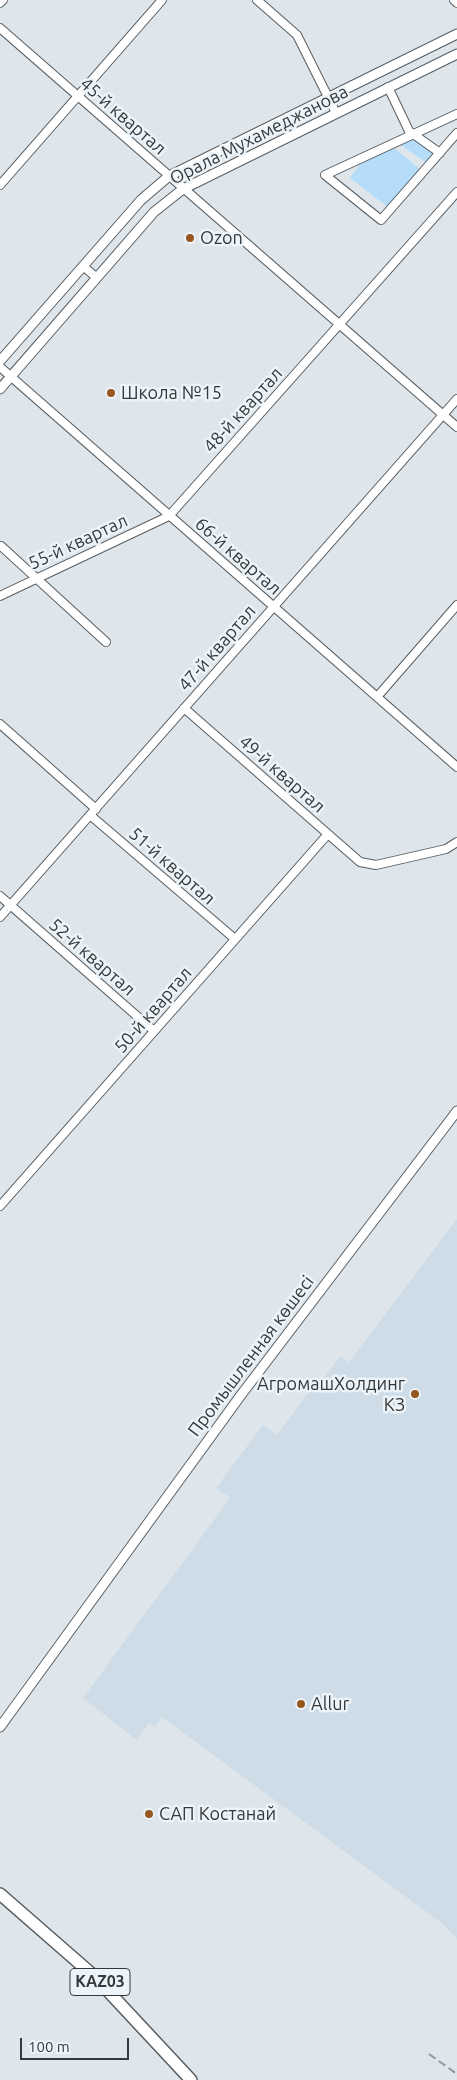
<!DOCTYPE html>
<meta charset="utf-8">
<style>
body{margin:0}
#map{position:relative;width:457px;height:2080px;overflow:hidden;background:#dfe6eb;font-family:Ubuntu,sans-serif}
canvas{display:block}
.scale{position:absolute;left:20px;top:2038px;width:109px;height:22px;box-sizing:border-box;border:2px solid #36393b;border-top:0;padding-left:6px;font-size:15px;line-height:18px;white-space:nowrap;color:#36393b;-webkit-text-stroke:4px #ecf4f9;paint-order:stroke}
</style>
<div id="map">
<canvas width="457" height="2080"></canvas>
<div class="scale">100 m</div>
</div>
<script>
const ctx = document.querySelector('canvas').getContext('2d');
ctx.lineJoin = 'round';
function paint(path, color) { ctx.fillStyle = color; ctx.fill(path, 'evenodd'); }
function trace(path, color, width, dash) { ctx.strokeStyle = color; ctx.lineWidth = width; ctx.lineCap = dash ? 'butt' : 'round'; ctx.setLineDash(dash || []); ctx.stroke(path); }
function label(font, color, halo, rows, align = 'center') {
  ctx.font = font + ' Ubuntu,sans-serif'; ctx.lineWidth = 5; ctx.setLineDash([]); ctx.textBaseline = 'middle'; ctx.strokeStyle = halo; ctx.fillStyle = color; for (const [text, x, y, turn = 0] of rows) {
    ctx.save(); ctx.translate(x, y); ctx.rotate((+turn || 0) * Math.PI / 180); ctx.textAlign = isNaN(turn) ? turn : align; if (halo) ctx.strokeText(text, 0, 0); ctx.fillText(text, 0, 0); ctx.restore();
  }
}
paint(new Path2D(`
 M457 1219V1939L443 1924 162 1717 155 1727 149 1723 137 1740 83 1698 230 1498 216 1488 263 1425 277 1435 311 1389 314 1391 340 1356 349 1362Z`), '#cddce6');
paint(new Path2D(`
 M411 137 435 154 428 164 398 143Z
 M391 146 420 169 389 208 350 178 364 159Z`), '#b5ddf9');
const minor = new Path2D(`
 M257 0 297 35 336 113
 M454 0 457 3
 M0 3 3 0
 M0 28 457 427
 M388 87 409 131 440 153
 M457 114 325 175 381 220 457 133
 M0 185 162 0
 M83 266 97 278
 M0 367 457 767
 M1 546 106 642
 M0 596 169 516 457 192
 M377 697 457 605
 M184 708 360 862 376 865 446 849 457 842
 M0 724 96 809
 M90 815 235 939
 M0 896 154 1031
 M0 917 457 399
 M0 1206 328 834`);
const tertiary = new Path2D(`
 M0 361 141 200 169 176 457 34
 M0 389 154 212 183 189 457 54
 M0 1727 241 1395 457 1111`);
const primary = new Path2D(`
 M0 1894 94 1976 191 2080`);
trace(minor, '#575d61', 10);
trace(tertiary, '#575d61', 11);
trace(primary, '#575d61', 14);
trace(minor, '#fff', 8);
trace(tertiary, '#fff', 9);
trace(primary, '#fff', 11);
trace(new Path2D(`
 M429 2054 457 2074`), '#93989c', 2, [8, 4]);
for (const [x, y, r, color] of [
 [190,238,5,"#975720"],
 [111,393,5,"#975720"],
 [415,1394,5,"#975720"],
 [301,1704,5,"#975720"],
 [149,1814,5,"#975720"]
]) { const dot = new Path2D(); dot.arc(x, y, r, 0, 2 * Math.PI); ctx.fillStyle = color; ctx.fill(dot); trace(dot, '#ecf4f9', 2); }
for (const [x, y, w] of [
 [100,1982,60]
]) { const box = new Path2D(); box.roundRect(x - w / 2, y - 13.5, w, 27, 4); ctx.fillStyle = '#ecf4f9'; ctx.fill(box); trace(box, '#36393b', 1); }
label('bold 16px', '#36393b', null, [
 ["KАZ03",100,1982]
]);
label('18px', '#36393b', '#ecf4f9', [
 ["45-й квартал",123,116,41],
 ["Орала Мухамеджанова",259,135,-27],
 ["48-й квартал",243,410,-48],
 ["55-й квартал",78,542,-25],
 ["66-й квартал",238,556,41],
 ["47-й квартал",217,648,-49],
 ["49-й квартал",282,774,41],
 ["51-й квартал",172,866,41],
 ["52-й квартал",92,957,41],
 ["50-й квартал",153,1010,-49],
 ["Промышленная көшесі",251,1356,-53]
]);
label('18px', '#36393b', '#ecf4f9', [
 ["Ozon",200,238],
 ["Школа №15",121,393],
 ["АгромашХолдинг",405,1384,"right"],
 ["КЗ",405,1405,"right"],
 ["Allur",311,1704],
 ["САП Костанай",159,1814]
], 'left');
</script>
